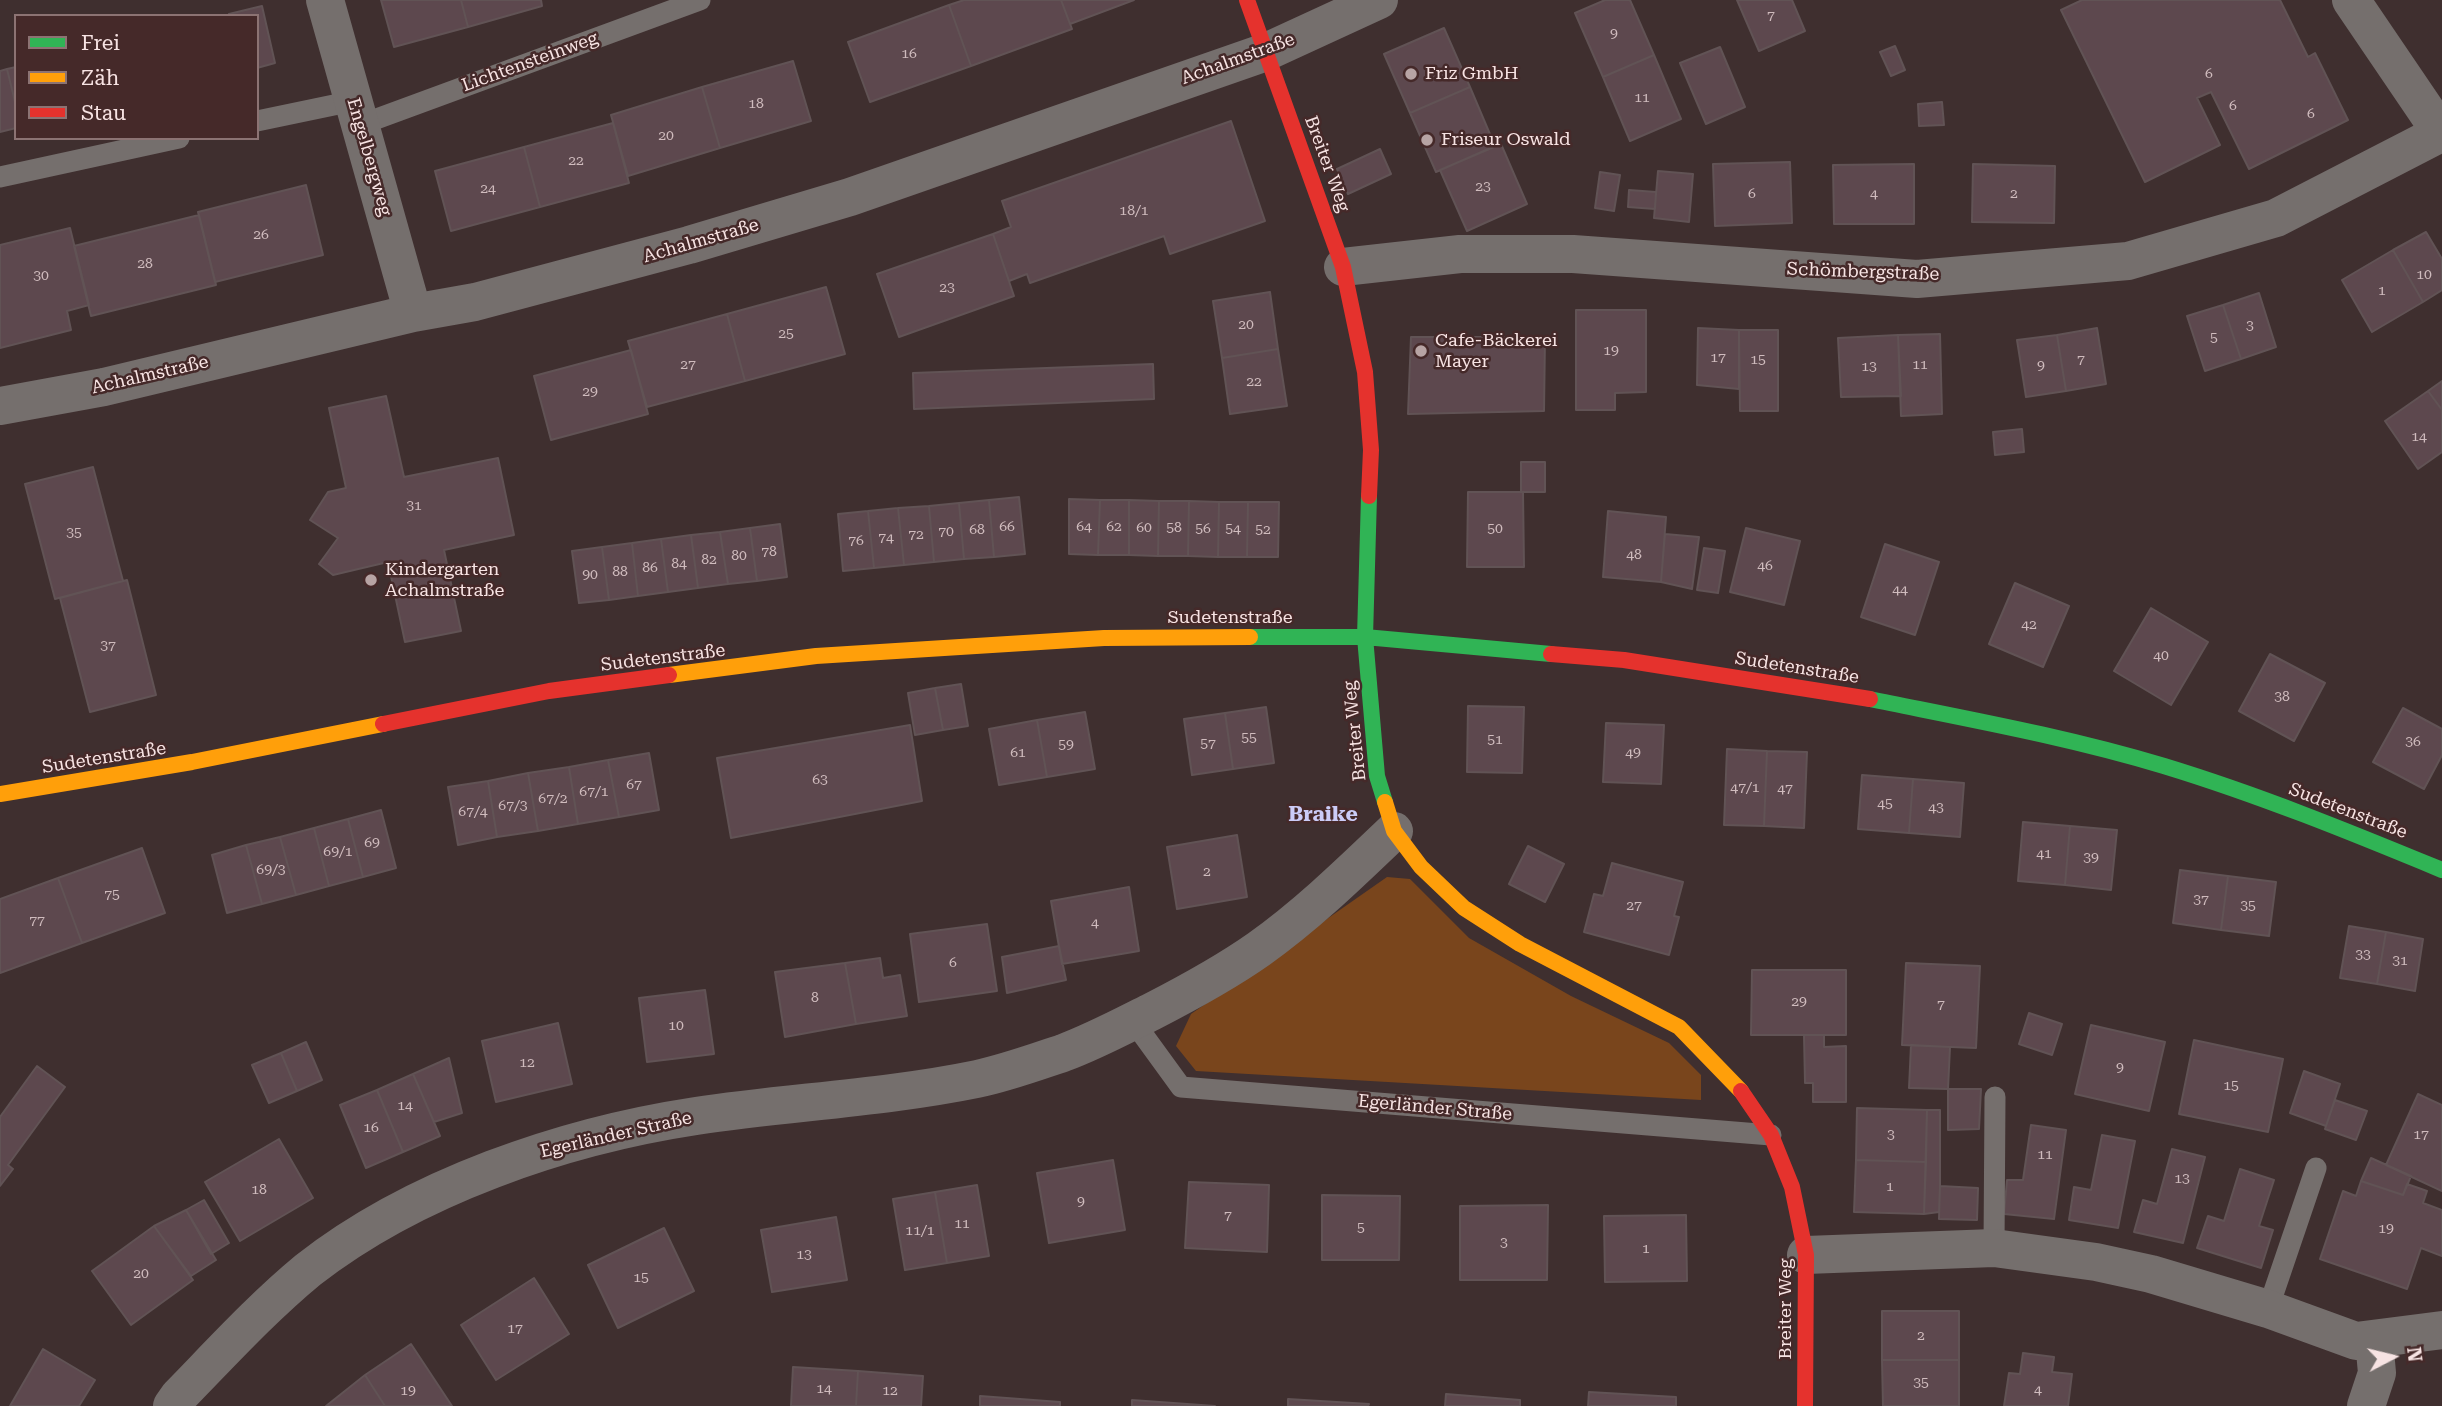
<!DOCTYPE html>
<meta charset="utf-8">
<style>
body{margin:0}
#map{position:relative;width:2442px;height:1406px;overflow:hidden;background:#3f2f2f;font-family:"Roboto Serif",serif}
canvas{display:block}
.legend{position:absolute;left:14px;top:14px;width:245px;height:126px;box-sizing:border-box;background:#452929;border:2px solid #8c7373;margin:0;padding:9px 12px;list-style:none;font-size:21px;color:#f7e3e3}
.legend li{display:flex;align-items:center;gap:14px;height:35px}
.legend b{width:35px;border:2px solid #8c7373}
.north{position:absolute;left:2358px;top:1322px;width:70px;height:70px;-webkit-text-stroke:5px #452929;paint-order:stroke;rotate:83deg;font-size:19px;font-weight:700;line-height:28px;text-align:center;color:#f7e3e3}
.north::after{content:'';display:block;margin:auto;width:24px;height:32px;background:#f7e3e3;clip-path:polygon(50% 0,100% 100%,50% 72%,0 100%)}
</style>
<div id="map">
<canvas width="2442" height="1406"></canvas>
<ul class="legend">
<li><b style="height:9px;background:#30b455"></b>Frei</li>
<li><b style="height:9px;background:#ff9f0a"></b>Zäh</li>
<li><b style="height:9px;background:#e5322d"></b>Stau</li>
</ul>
<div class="north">N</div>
</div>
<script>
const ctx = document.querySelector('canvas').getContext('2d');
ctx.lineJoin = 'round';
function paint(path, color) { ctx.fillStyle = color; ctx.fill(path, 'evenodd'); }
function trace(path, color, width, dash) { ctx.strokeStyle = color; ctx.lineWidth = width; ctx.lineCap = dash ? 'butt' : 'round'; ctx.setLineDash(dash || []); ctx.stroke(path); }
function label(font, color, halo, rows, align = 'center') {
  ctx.font = font + ' "Roboto Serif",serif'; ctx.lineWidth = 5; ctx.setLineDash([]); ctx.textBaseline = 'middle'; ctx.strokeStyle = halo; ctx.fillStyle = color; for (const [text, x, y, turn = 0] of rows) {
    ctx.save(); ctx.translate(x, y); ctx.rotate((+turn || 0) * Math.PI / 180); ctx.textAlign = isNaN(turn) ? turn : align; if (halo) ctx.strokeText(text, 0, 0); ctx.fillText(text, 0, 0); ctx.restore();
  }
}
paint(new Path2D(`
 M1387 877 1410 879 1469 938 1571 996 1669 1043 1701 1075V1100L1196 1071 1176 1046 1191 1014Z`), '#79451c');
const building = new Path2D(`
 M381 0H461L468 27 394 47Z
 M461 0H541L542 6 468 27Z
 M964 0H1061L1072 29 971 66 949 5Z
 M1061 0H1134L1070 24Z
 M1605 0H1630L1654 55 1603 77 1575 13Z
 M1737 0H1792L1805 31 1759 51Z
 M2082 0H2280L2308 57 2315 53 2348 120 2249 169 2211 92 2197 98 2220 145 2145 182 2061 10Z
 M949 5 971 66 870 102 848 42Z
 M262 6 275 63 257 68V16H230L229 14Z
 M1444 28 1470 87 1410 113 1384 54Z
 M1895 46 1905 70 1891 76 1880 52Z
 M1720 47 1745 107 1706 124 1680 63Z
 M1654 55 1681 119 1630 141 1603 77Z
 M793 61 811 121 720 148 702 87Z
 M16 67V106L7 69Z
 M7 69 16 106V128L0 132V71Z
 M702 87 720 148 628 176 611 115Z
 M1470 87 1495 146 1436 172 1410 113Z
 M1942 102 1944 125 1919 126 1918 104Z
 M1231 121 1265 221 1170 254 1164 236 1030 283 1027 274 1009 281 993 234 1011 227 1002 201Z
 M613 123 629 183 540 207 524 147Z
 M1501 144 1527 204 1467 231 1440 170Z
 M524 147 540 207 451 231 435 171Z
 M1380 149 1391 174 1348 194 1337 169Z
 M1790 162 1792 223 1715 226 1713 164Z
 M1914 164V224H1834L1833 165Z
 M1973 164 2055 166 2054 223 1972 222Z
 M1658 171 1693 174 1689 222 1654 218Z
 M1600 172 1620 175 1614 211 1595 208Z
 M306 185 323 255 215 282 198 212Z
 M1629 190 1656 192 1655 209 1628 207Z
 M199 215 216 285 91 316 74 246Z
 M70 228 89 305 67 311 71 330 0 348V245Z
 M2426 232 2442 259V290L2423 302 2393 250Z
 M993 234 1014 296 899 337 877 274Z
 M2393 250 2423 302 2372 332 2342 280Z
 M826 287 845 354 745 381 727 314Z
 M1270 292 1278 349 1222 358 1213 301Z
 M2259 293 2276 347 2241 359 2223 305Z
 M2223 305 2241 359 2205 371 2187 316Z
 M1576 310H1646V392L1615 393V410H1576Z
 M727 314 745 381 647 407 628 341Z
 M1698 328 1739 330V389L1697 385Z
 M2097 328 2106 384 2066 391 2057 335Z
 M1739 330H1778V411H1740Z
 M1940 334 1942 414 1901 416 1898 335Z
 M1898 335 1901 396 1841 397 1838 338Z
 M2057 335 2066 391 2026 397 2017 340Z
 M1411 337H1545L1544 411 1408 414Z
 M1278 349 1287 406 1230 414 1222 358Z
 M631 350 648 414 551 440 534 376Z
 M1153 364 1154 399 914 409 913 373Z
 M2442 381V410L2428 391Z
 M2428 391 2442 410V452L2418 469 2385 421Z
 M386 396 404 477 498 458 514 535 444 550 461 631 405 642 388 562 333 575 319 564 338 538 310 520 328 492 346 488 329 408Z
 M2022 429 2024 452 1995 455 1993 432Z
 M1521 462H1545V492H1521Z
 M93 467 123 581 55 599 25 484Z
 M1468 492H1523L1524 567H1467Z
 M1019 497 1025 554 994 557 989 500Z
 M1069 499 1100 500 1098 555 1069 554Z
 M989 500 994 557 964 559 959 503Z
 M1100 500H1129V555H1098Z
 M1129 500 1159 501 1158 556 1129 555Z
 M1159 501H1189L1188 556H1158Z
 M1189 501 1219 502 1218 557 1188 556Z
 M1219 502H1248L1247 557H1218Z
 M1248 502H1279L1278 557H1247Z
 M959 503 964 559 934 562 929 506Z
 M929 506 934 562 904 565 898 508Z
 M898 508 904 565 874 568 868 511Z
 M868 511 874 568 843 571 838 514Z
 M1608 511 1666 517 1661 582 1603 577Z
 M780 524 787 577 757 581 750 528Z
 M750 528 757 581 728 584 720 532Z
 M1746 528 1800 541 1784 605 1730 592Z
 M720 532 728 584 698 588 691 535Z
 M1665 534 1699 537 1692 589 1661 582Z
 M691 535 698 588 668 592 661 539Z
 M661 539 668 592 638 596 632 543Z
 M632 543 638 596 609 600 602 547Z
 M1885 544 1939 562 1915 635 1861 617Z
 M602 547 609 600 579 603 572 551Z
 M1704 548 1725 551 1718 593 1697 590Z
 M127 580 156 695 90 712 60 598Z
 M2015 583 2069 606 2043 667 1989 644Z
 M2151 608 2208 642 2171 705 2114 671Z
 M2270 654 2325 683 2294 741 2239 711Z
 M961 684 968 726 943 730 935 688Z
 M935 688 943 730 915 735 908 693Z
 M1468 706 1524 707 1522 773 1467 772Z
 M1266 707 1274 763 1233 769 1225 713Z
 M2403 708 2442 729V755L2424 789 2373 762Z
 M1085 712 1095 769 1047 777 1037 720Z
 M1225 713 1233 769 1192 775 1184 719Z
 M1037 720 1047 777 999 785 989 729Z
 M1606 723 1664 725 1661 784 1603 782Z
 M910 725 922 801 731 838 717 758Z
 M1727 749 1767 751 1764 826 1724 825Z
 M1767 751 1807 752 1804 828 1764 826Z
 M649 753 659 810 619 817 608 760Z
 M608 760 619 817 578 824 569 767Z
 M569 767 578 824 538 831 528 773Z
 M528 773 538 831 497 837 488 781Z
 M1862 775 1913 779 1909 833 1858 829Z
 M1913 779 1964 783 1960 837 1909 833Z
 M488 781 497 837 458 845 448 787Z
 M381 810 396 868 363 877 348 819Z
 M348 819 363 877 329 886 314 828Z
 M2023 822 2070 826 2065 885 2018 881Z
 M2070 826 2117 830 2111 890 2065 885Z
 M314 828 329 886 296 895 280 837Z
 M1237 835 1247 897 1177 909 1167 847Z
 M280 837 296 895 262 904 246 845Z
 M246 845 262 904 227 913 212 855Z
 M1528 846 1564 864 1545 902 1509 884Z
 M142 848 165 913 82 943 58 878Z
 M1612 863 1683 882 1674 916 1679 917 1669 955 1584 932 1594 894 1603 896Z
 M2180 870 2228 876 2221 930 2173 923Z
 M2228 876 2276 882 2269 936 2221 930Z
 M58 878 82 943 0 973V899Z
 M1129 887 1139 951 1062 964 1051 901Z
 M987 924 997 991 919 1002 910 934Z
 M2349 926 2386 932 2377 984 2340 978Z
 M2386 932 2423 939 2415 991 2377 984Z
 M1059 946 1066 980 1007 993 1002 957Z
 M880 958 883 978 900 975 907 1016 856 1024 845 963Z
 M845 963 856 1024 785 1037 775 972Z
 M1906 963 1980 966 1976 1048 1902 1045Z
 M1752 970H1846V1035H1751Z
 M705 990 714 1054 647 1062 639 998Z
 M2029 1013 2062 1024 2052 1055 2019 1044Z
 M558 1023 572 1084 496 1102 482 1041Z
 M2091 1025 2165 1042 2149 1111 2075 1094Z
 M1804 1035H1824V1047L1846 1046V1102H1813V1083H1805Z
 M2194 1040 2283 1059 2268 1132 2179 1114Z
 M306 1042 322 1080 297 1091 281 1053Z
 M1911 1045 1950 1047 1948 1089 1909 1088Z
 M281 1053 297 1091 269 1103 252 1065Z
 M449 1058 462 1113 434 1122 413 1074Z
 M37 1066 65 1087 8 1165 13 1169 0 1186V1117Z
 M2304 1071 2340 1084 2326 1126 2290 1113Z
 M413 1074 440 1136 403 1152 377 1090Z
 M1948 1089H1981L1979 1129 1948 1130Z
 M377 1090 403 1152 366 1168 340 1105Z
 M2418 1094 2442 1105V1191L2386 1165Z
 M2335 1100 2367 1111 2356 1140 2325 1129Z
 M1857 1108 1927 1110 1926 1162 1856 1160Z
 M1927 1110H1940V1186L1939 1212 1924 1214Z
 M2031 1125 2066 1130 2054 1219 2004 1214 2007 1180H2023Z
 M2102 1135 2135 1141 2118 1228 2069 1220 2074 1187 2091 1190Z
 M279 1139 313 1198 240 1241 205 1182Z
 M2172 1149 2205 1157 2183 1243 2134 1232 2143 1200 2157 1204Z
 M2371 1158 2411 1176 2403 1195 2361 1181Z
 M1113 1160 1125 1230 1049 1243 1037 1173Z
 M1856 1160 1926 1162 1924 1214 1854 1212Z
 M2240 1169 2274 1180 2259 1226 2273 1230 2261 1268 2197 1248 2208 1216 2224 1221Z
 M2361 1181 2403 1195 2407 1184 2427 1191 2423 1203 2442 1210V1256L2421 1248 2407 1289 2320 1259 2343 1191 2356 1196Z
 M1189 1182 1269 1185 1267 1252 1185 1248Z
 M977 1185 989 1256 947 1263 935 1192Z
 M1940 1186 1978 1188 1977 1220 1939 1219Z
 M935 1192 947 1263 905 1270 893 1199Z
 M1322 1195 1400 1196 1399 1260H1322Z
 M204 1200 229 1243 211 1254 186 1210Z
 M1548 1205 1547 1280H1460V1206Z
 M186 1210 216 1260 191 1276 154 1226Z
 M1686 1215 1687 1281 1605 1282 1604 1216Z
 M836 1217 847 1280 772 1292 761 1230Z
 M154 1226 193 1280 131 1325 92 1271Z
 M664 1228 694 1291 618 1328 588 1265Z
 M534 1278 569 1334 496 1380 461 1325Z
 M1882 1311H1959V1360H1882Z
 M411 1344 452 1406H385L365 1375Z
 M43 1349 95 1380 79 1406H10Z
 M2023 1353 2054 1357 2052 1372 2072 1374 2068 1406H2004L2009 1373 2020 1374Z
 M1882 1360H1959V1406H1883Z
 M793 1367 858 1371 856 1406H791Z
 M858 1371 923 1376 921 1406H856Z
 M365 1375 385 1406H326Z
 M1589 1392 1676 1397V1406H1588Z
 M1446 1394 1520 1400V1406H1445Z
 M980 1396 1060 1402V1406H980Z
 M1288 1399 1369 1404 1368 1406H1288Z
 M1132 1400 1215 1406H1132Z`);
paint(building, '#5d484e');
trace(building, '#615355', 2);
trace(new Path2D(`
 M257 121 353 101
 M360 125 700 0
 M0 177 179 138
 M1133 1021 1181 1087 1771 1135
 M1994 1248 1995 1097
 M2268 1309 2316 1168`), '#756f6d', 21);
trace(new Path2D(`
 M325 0 413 313
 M2351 0 2442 134
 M1343 267 1460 254H1573L1917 279 2128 261 2276 218 2441 133
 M0 406 104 387 413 313 475 302 689 245 850 197 1266 52 1379 0
 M1806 1255 1994 1248 2096 1262 2151 1274 2268 1309 2356 1341 2442 1330
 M172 1406 179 1396C221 1353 262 1308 308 1270 414 1187 564 1136 696 1116 790 1102 884 1098 977 1079 1006 1073 1036 1062 1063 1053 1093 1042 1123 1026 1151 1012 1188 993 1225 973 1259 949 1307 915 1351 872 1394 831
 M2366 1406 2377 1373 2374 1340`), '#756f6d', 38);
trace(new Path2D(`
 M1369 496 1365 637 1377 776 1385 802
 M1250 637H1365L1551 654
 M1870 699C1968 719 2068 737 2164 766 2259 795 2350 832 2442 870`), '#30b455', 16);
trace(new Path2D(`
 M669 675 816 656 1104 638 1250 637
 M0 794 192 762 383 724
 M1385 802 1394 831 1421 867 1464 908 1520 944 1679 1027 1741 1091`), '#ff9f0a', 16);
trace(new Path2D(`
 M1247 0 1343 267 1365 372 1371 450 1369 496
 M1551 654 1624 660 1870 699
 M383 724 549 691 669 675
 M1741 1091 1771 1135 1792 1187 1806 1255 1805 1406`), '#e5322d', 16);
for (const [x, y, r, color] of [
 [1411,74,7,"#b7a4a4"],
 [1427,140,7,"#b7a4a4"],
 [1421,351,7,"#b7a4a4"],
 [371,580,7,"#b7a4a4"]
]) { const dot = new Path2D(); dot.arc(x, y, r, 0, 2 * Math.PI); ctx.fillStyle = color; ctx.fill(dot); trace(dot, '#452929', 2.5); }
label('14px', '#d0bcbe', null, [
 ["7",1771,16],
 ["9",1614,34],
 ["16",909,54],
 ["6",2209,74],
 ["11",1642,98],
 ["18",756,104],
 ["6",2233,106],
 ["6",2311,114],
 ["20",666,136],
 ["22",576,161],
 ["23",1483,187],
 ["24",488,189],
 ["6",1752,194],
 ["4",1874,194],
 ["2",2014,194],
 ["18/1",1134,211],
 ["26",261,235],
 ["28",145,264],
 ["10",2424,275],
 ["30",41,276],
 ["23",947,288],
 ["1",2382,291],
 ["20",1246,325],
 ["3",2250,326],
 ["25",786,334],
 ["5",2214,338],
 ["19",1611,351],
 ["17",1718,358],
 ["15",1758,360],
 ["7",2081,360],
 ["27",688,365],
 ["11",1920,365],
 ["9",2041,366],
 ["13",1869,367],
 ["22",1254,382],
 ["29",590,392],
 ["14",2419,437],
 ["31",414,506],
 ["66",1007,527],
 ["64",1084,527],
 ["62",1114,527],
 ["60",1144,528],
 ["58",1174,528],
 ["56",1203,529],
 ["54",1233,529],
 ["50",1495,529],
 ["68",977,530],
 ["52",1263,530],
 ["70",946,532],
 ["35",74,533],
 ["72",916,535],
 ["74",886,538],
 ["76",856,541],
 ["78",769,552],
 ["48",1634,555],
 ["80",739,556],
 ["82",709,560],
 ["84",679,564],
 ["46",1765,566],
 ["86",650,568],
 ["88",620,572],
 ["90",590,575],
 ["44",1900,590],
 ["42",2029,625],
 ["37",108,646],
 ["40",2161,656],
 ["38",2282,697],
 ["55",1249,738],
 ["51",1495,740],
 ["36",2413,742],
 ["57",1208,744],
 ["59",1066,745],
 ["61",1018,753],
 ["49",1633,753],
 ["63",820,780],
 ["67",634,785],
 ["47/1",1745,788],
 ["47",1785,789],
 ["67/1",594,792],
 ["67/2",553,799],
 ["45",1885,804],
 ["67/3",513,806],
 ["43",1936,808],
 ["67/4",473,812],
 ["69",372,843],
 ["69/1",338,852],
 ["41",2044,854],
 ["39",2091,858],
 ["69/3",271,870],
 ["2",1207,872],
 ["75",112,895],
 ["37",2201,900],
 ["27",1634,906],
 ["35",2248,906],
 ["77",37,921],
 ["4",1095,923],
 ["33",2363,955],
 ["31",2400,961],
 ["6",953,963],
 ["8",815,998],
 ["29",1799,1002],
 ["7",1941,1005],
 ["10",676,1026],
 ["12",527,1063],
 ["9",2120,1068],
 ["15",2231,1086],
 ["14",405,1106],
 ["16",371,1128],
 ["3",1891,1135],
 ["17",2421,1135],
 ["11",2045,1155],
 ["13",2182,1179],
 ["1",1890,1187],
 ["18",259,1190],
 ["9",1081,1202],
 ["7",1228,1216],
 ["11",962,1224],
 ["5",1361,1228],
 ["19",2386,1229],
 ["11/1",920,1231],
 ["3",1504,1243],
 ["1",1646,1249],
 ["13",804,1255],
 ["20",141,1274],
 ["15",641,1278],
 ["17",515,1329],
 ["2",1921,1336],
 ["35",1921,1383],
 ["14",824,1389],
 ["4",2038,1390],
 ["19",408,1391],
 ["12",890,1391]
]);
label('18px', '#f7e3e3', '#452929', [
 ["Achalmstraße",1238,59,-20],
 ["Lichtensteinweg",530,62,-20],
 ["Engelbergweg",369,157,74],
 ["Breiter Weg",1327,164,70],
 ["Achalmstraße",701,241,-16],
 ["Schömbergstraße",1863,272,2],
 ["Achalmstraße",150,375,-13],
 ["Sudetenstraße",1230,618],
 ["Sudetenstraße",663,658,-7],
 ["Sudetenstraße",1797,668,9],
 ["Breiter Weg",1355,731,-96],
 ["Sudetenstraße",104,758,-9],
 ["Sudetenstraße",2348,811,21],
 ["Egerländer Straße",1435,1108,5],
 ["Egerländer Straße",616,1135,-13],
 ["Breiter Weg",1786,1309,-90]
]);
label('18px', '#f7e3e3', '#452929', [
 ["Friz GmbH",1425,74],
 ["Friseur Oswald",1441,140],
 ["Cafe-Bäckerei",1435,341],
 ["Mayer",1435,362],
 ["Kindergarten",385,570],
 ["Achalmstraße",385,591]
], 'left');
label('bold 21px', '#cbccf7', '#452929', [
 ["Braike",1323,815]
]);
</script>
